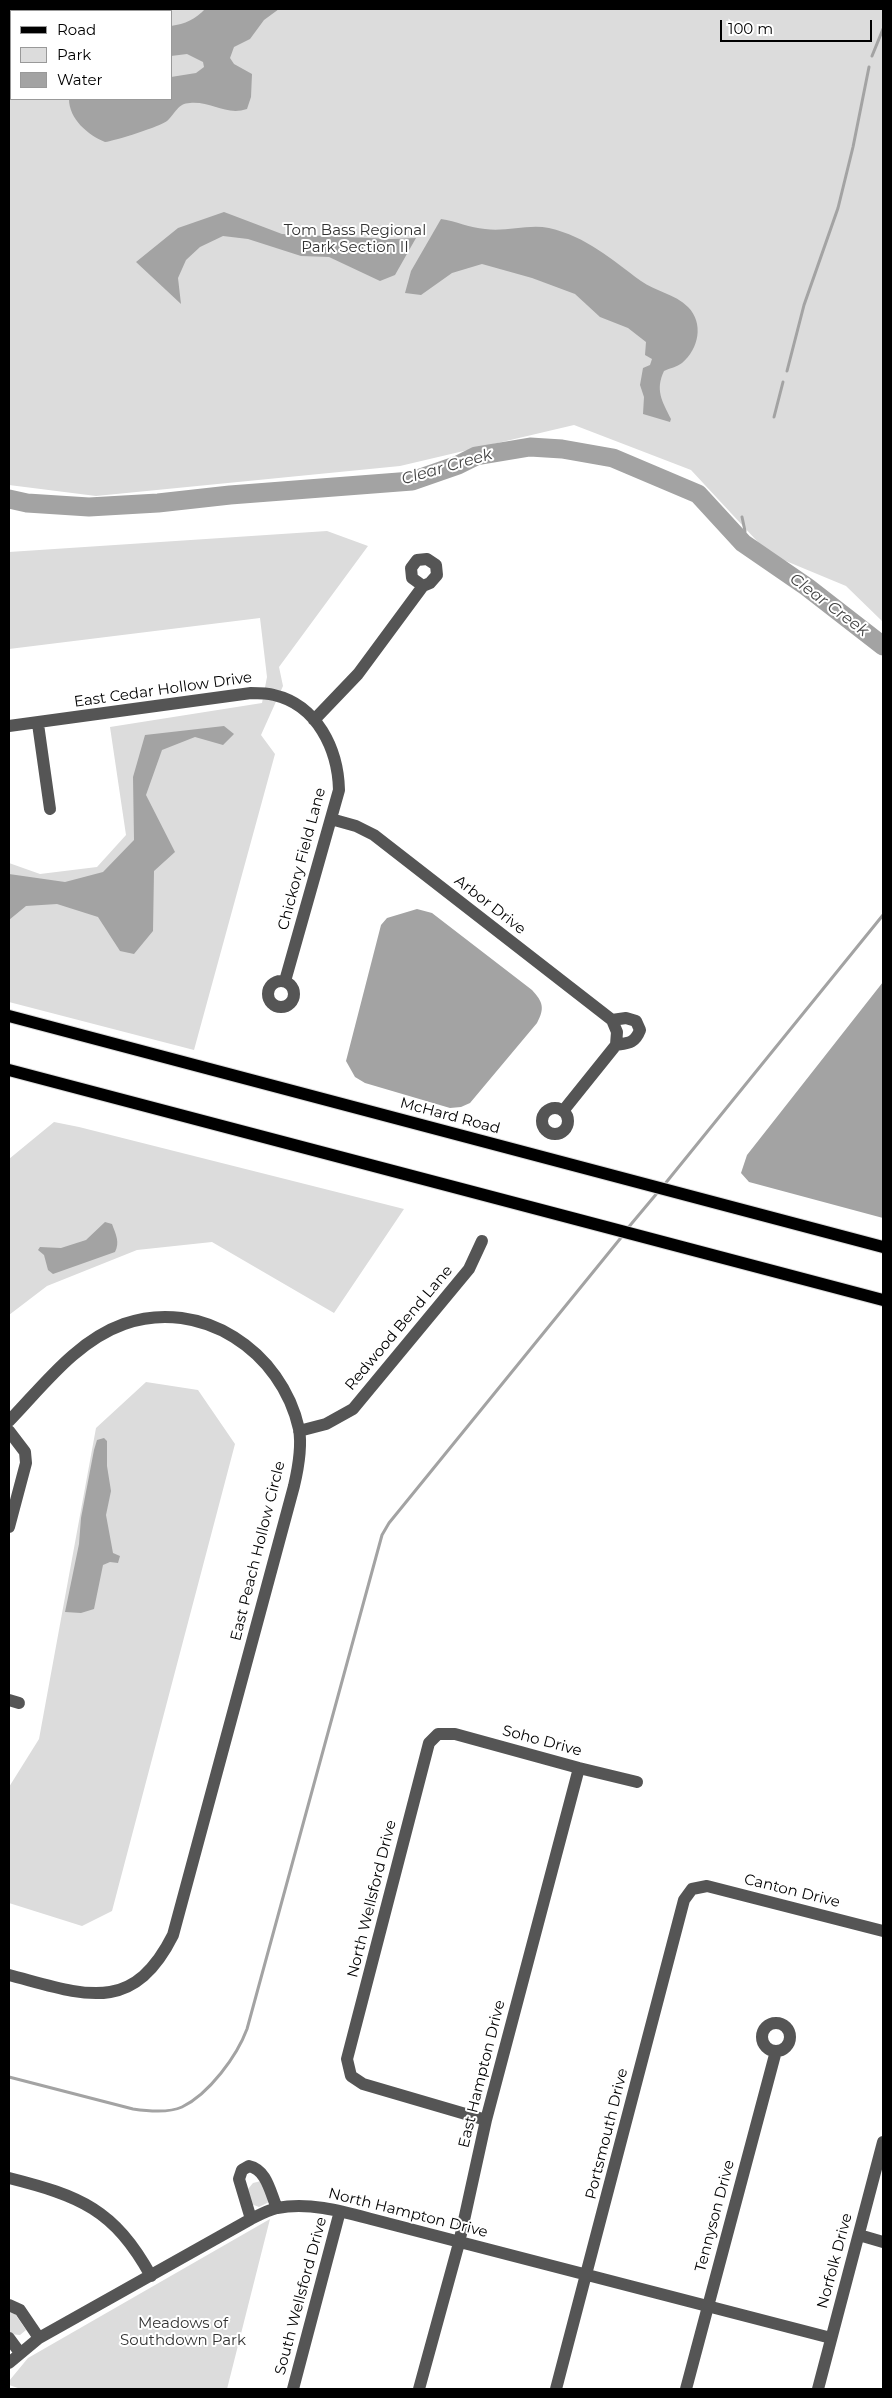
<!DOCTYPE html>
<style>
body{margin:0}
#map{position:relative;width:892px;height:2398px;overflow:hidden;background:#fff;font-family:Montserrat,sans-serif}
canvas{display:block}
.frame{position:absolute;inset:0;border:10px solid #000;pointer-events:none}
.legend{position:absolute;left:10px;top:10px;width:162px;height:90px;box-sizing:border-box;background:#fff;border:1px solid #999;margin:0;padding:6px 9px;list-style:none;font-size:15px;color:#000}
.legend li{display:flex;align-items:center;gap:10px;height:25px}
.legend b{width:25px;border:1px solid #999}
.scale{position:absolute;left:720px;top:20px;width:152px;height:22px;box-sizing:border-box;border:2px solid #000;border-top:0;padding-left:6px;font-size:15px;line-height:18px;white-space:nowrap;color:#000;-webkit-text-stroke:4px #fff;paint-order:stroke}
</style>
<div id="map">
<canvas width="892" height="2398"></canvas>
<div class="frame"></div>
<ul class="legend">
<li><b style="height:6px;background:#000"></b>Road</li>
<li><b style="height:14px;background:#dcdcdc"></b>Park</li>
<li><b style="height:14px;background:#a3a3a3"></b>Water</li>
</ul>
<div class="scale">100 m</div>
</div>
<script>
const ctx = document.querySelector('canvas').getContext('2d');
ctx.lineJoin = 'round';
function paint(path, color) { ctx.fillStyle = color; ctx.fill(path, 'evenodd'); }
function trace(path, color, width, dash) { ctx.strokeStyle = color; ctx.lineWidth = width; ctx.lineCap = dash ? 'butt' : 'round'; ctx.setLineDash(dash || []); ctx.stroke(path); }
function label(font, color, halo, rows, align = 'center') {
  ctx.font = font + ' Montserrat,sans-serif'; ctx.lineWidth = 4; ctx.setLineDash([]); ctx.textBaseline = 'middle'; ctx.strokeStyle = halo; ctx.fillStyle = color; for (const [text, x, y, turn = 0] of rows) {
    ctx.save(); ctx.translate(x, y); ctx.rotate((+turn || 0) * Math.PI / 180); ctx.textAlign = isNaN(turn) ? turn : align; if (halo) ctx.strokeText(text, 0, 0); ctx.fillText(text, 0, 0); ctx.restore();
  }
}
paint(new Path2D(`
 M9 9H883V622L846 586 769 554 691 470 574 425 400 466 96 496 9 485ZM11 11H171V99H11Z
 M327 531 368 546 279 667 283 686 261 735 275 754 194 1050 9 1002V863L40 874 97 867 126 835 110 727 262 703 267 677 260 618 9 649V552Z
 M54 1122 79 1127 404 1209 334 1313 212 1242 137 1250 47 1286 9 1315V1159Z
 M146 1382 198 1390 235 1444 112 1911 82 1926 9 1903V1787L39 1739 96 1428Z
 M261 2181 271 2201 259 2207 251 2204 248 2189 253 2183Z
 M270 2219 227 2389H21L9 2385V2381L28 2358Z
 M13 2311 26 2330 20 2335 9 2334V2312Z`), '#dcdcdc');
paint(new Path2D(`
 M205 9H279L264 20 250 39 234 47 230 58 234 64 252 74 251 97 247 109C226 116 211 101 190 103 178 103 175 114 167 121 161 126 115 141 105 142 88 135 69 119 69 99H171V77L196 73 204 67 203 62 187 54 171 56V26C185 24 196 19 205 9Z
 M224 212 282 234 391 239 416 238 395 275 380 281 329 257 301 256 248 239 223 236 200 247 186 260 178 278 181 304 136 262 178 228Z
 M441 219C456 221 470 228 485 229 506 232 528 224 549 228 587 237 611 259 641 281 655 291 675 294 688 307 704 323 699 349 682 363 677 367 670 368 664 371 655 390 662 401 671 419L670 422 643 414 644 397 640 385 643 368 650 365 652 359 645 355 646 342 628 328 600 317 575 294 532 278 482 264 452 273 421 295 405 293 411 271Z
 M224 726 234 734 223 745 195 737 162 750 146 795 175 852 154 871 153 931 134 954 120 951 98 917 57 904 26 906 9 920V874L65 882 103 872 134 840 133 777 145 735Z
 M417 909 432 913 532 990C543 1002 545 1008 537 1023L470 1103 461 1107 450 1108 365 1083 355 1077 346 1061 381 925 387 918Z
 M883 982V1218L749 1182 741 1173 747 1155Z
 M105 1222 112 1224C116 1235 120 1242 115 1252L53 1274 48 1270 44 1255 38 1250 40 1247 61 1248 86 1240Z
 M104 1438 107 1441V1466L111 1491 106 1515 113 1553 120 1556 118 1563 110 1562 103 1565 94 1609 81 1613 65 1612 79 1544 81 1518 94 1450 97 1440Z`), '#a3a3a3');
trace(new Path2D(`
 M872 56 883 29
 M787 371 804 305 838 208 853 147 869 67
 M774 417 783 382
 M742 517 745 531 743 543
 M664 1185 883 915
 M627 1229 658 1192
 M9 2077 133 2109C147 2111 169 2113 182 2107 209 2094 237 2056 247 2029L382 1535 389 1523 624 1234`), '#a3a3a3', 3);
trace(new Path2D(`
 M9 499 27 503 89 507 158 503 230 495 412 481 458 465 476 456 530 447 562 449 613 458 698 494 743 543 807 587 883 646`), '#a3a3a3', 19);
const major = new Path2D(`
 M9 1016 883 1247
 M9 1070C300 1149 592 1222 883 1300`);
trace(major, '#dbdbdb', 14);
trace(new Path2D(`
 M427 559 436 565 437 575 430 583 423 586 412 578 411 568 417 560Z
 M314 720 358 674 423 586
 M38 724 50 809
 M9 726 251 693C259 693 267 693 274 695 317 705 338 749 339 790L285 981
 M331 819 356 826 374 835 612 1020 617 1032 616 1045 563 1111
 M268 994a13 13 0 1 1 26 0a13 13 0 1 1-26 0Z
 M612 1020 626 1018 636 1021 640 1030C635 1043 629 1043 616 1045
 M542 1121a13 13 0 1 1 26 0a13 13 0 1 1-26 0Z
 M9 1421C43 1386 76 1341 124 1324 201 1297 282 1351 299 1429 302 1446 298 1469 294 1486L173 1935C132 2017 82 1994 9 1975
 M9 1431 25 1452 26 1463 9 1527
 M299 1431 326 1424 353 1409 469 1269 482 1241
 M9 1700 19 1703
 M762 2037a14 14 0 1 1 28 0a14 14 0 1 1-28 0Z
 M486 2120 363 2084 351 2076 347 2059 429 1743 438 1734H455L579 1768 637 1782
 M9 2178C80 2196 114 2209 151 2276
 M251 2219 239 2179 242 2170 249 2166C267 2170 270 2192 277 2208
 M859 2235 883 2242
 M9 2305 20 2310 39 2338
 M9 2338 20 2353
 M9 2363 39 2338 251 2219C259 2215 268 2210 277 2208 309 2202 341 2211 371 2219L831 2338
 M293 2389 340 2211
 M419 2389 459 2243 486 2120 579 1768
 M556 2389 684 1900 692 1889 707 1886 883 1931
 M686 2389 776 2051
 M818 2389 883 2142`), '#555', 12);
trace(major, '#000', 12);
label('15px', '#333', '#fff', [
 ["Tom Bass Regional",355,231],
 ["Park Section II",355,248],
 ["Meadows of",183,2324],
 ["Southdown Park",183,2341]
]);
label('15px', '#000', '#fff', [
 ["East Cedar Hollow Drive",163,690,-8],
 ["Chickory Field Lane",302,859,-75],
 ["Arbor Drive",490,905,38],
 ["McHard Road",450,1116,15],
 ["Redwood Bend Lane",399,1328,-50],
 ["East Peach Hollow Circle",258,1551,-76],
 ["Soho Drive",542,1741,15],
 ["Canton Drive",792,1891,14],
 ["North Wellsford Drive",372,1899,-76],
 ["East Hampton Drive",482,2074,-76],
 ["Portsmouth Drive",607,2134,-76],
 ["North Hampton Drive",408,2213,14],
 ["Tennyson Drive",715,2216,-75],
 ["Norfolk Drive",835,2261,-75],
 ["South Wellsford Drive",301,2296,-75]
]);
label('italic 16px', '#444', '#fff', [
 ["Clear Creek",447,467,-16],
 ["Clear Creek",829,605,37]
]);
</script>
